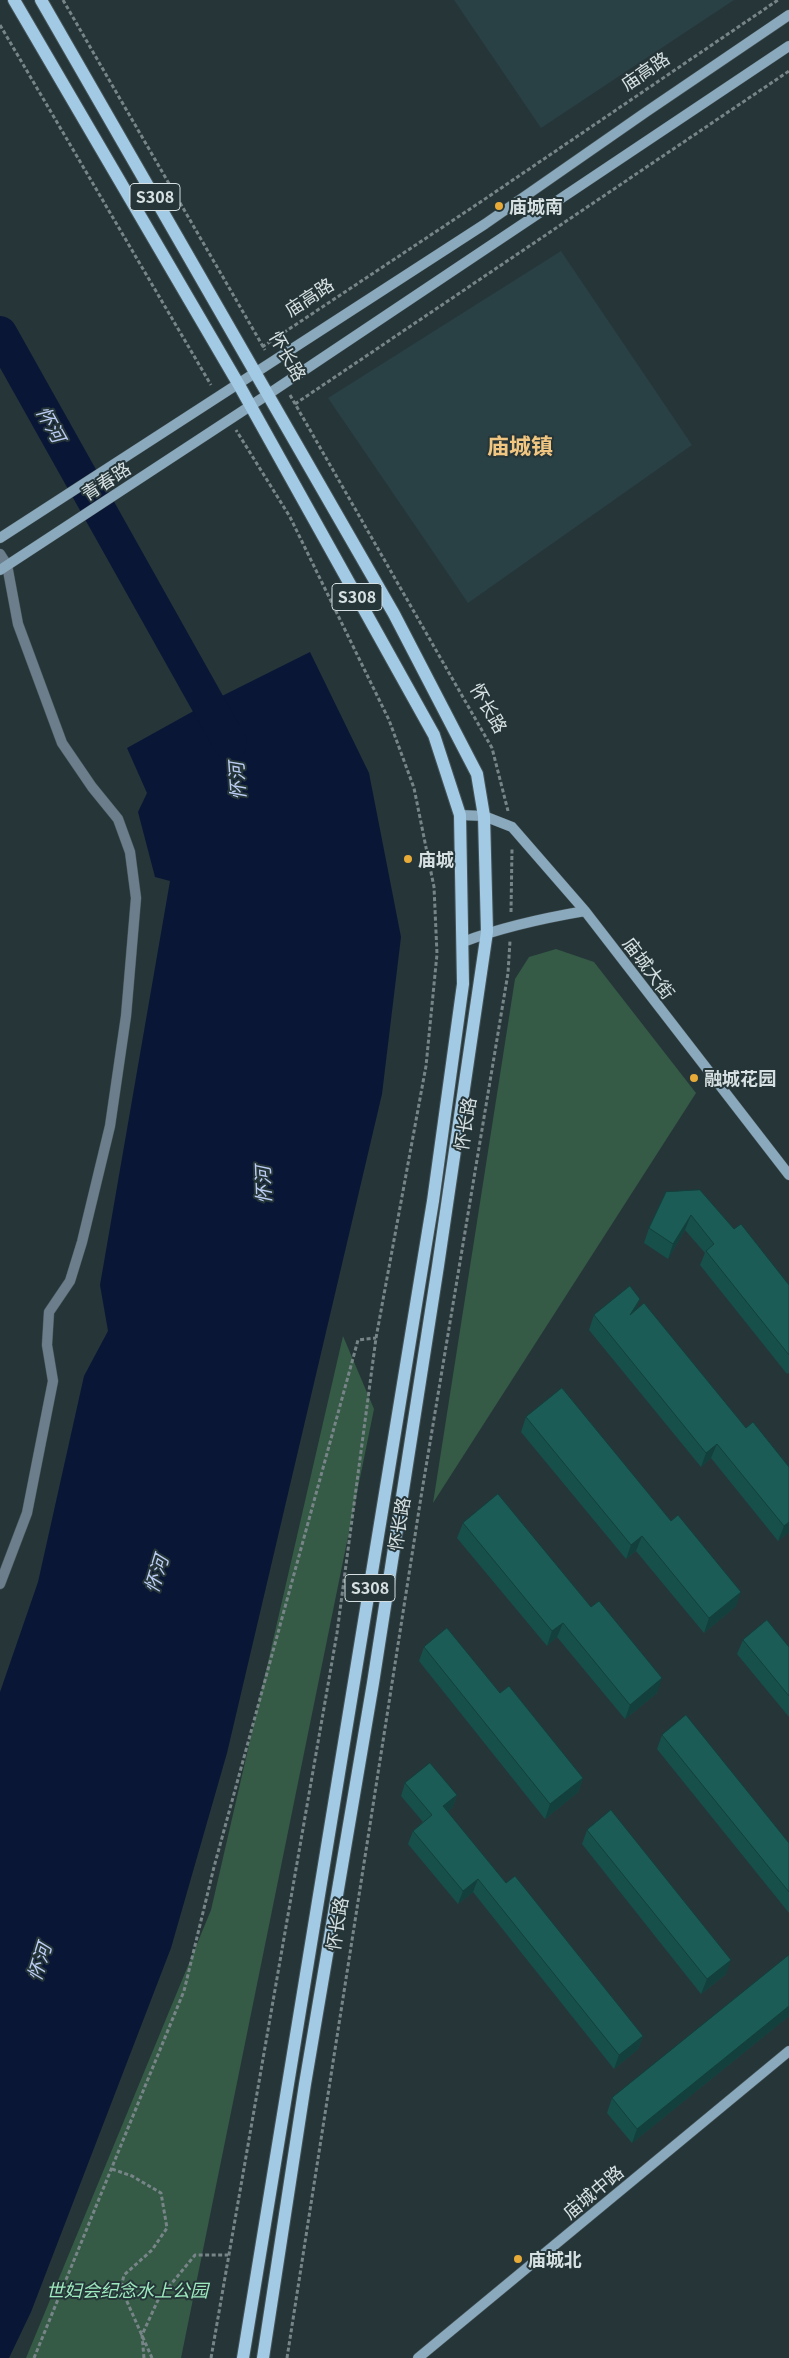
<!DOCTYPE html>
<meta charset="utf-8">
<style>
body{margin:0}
canvas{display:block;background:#253538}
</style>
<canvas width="789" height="2358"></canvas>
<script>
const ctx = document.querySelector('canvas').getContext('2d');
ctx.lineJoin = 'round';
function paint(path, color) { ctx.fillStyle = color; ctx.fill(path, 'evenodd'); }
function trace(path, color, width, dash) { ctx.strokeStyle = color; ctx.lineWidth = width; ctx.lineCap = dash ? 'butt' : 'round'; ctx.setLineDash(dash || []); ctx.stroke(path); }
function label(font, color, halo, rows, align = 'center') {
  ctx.font = font + ' Georgia,"Noto Sans SC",serif'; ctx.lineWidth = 4; ctx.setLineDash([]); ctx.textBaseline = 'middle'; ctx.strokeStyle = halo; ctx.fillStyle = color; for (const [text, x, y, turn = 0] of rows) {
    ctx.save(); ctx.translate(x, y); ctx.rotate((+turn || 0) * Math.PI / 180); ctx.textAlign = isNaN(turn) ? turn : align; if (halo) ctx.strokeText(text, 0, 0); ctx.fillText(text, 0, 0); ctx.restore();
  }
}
paint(new Path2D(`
 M454 0H734L541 128Z
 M561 251 692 445 468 603 328 398Z`), '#294045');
paint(new Path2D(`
 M556 949 594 962 696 1093 433 1503 515 979 529 957Z
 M343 1336 374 1409 181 2358H26L211 1910Z`), '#355a46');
paint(new Path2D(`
 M310 652 369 773 401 937 382 1094 227 1753 171 1948 31 2312 9 2358H0V1692L38 1582 84 1376 108 1331 100 1285 170 881 155 877 138 812 147 793 127 748 208 703Z`), '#0a1636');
trace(new Path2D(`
 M0 333 230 743`), '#0a1636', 34);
const street = new Path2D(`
 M0 554 7 565 18 624 62 743 92 787 118 819 130 852 136 898 126 1016 110 1126 82 1242 70 1281 49 1312 47 1345 53 1381 27 1513 0 1584`);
const secondary = new Path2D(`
 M0 538 485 224 646 112 789 15
 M0 570 267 395 789 46
 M460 815 484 816 512 827 585 911 789 1175
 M463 942C502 927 544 918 585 911
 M418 2358 789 2051`);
const primary = new Path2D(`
 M14 0 239 385 434 735 460 815 463 984 433 1201 243 2358
 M41 0 394 614 477 774 484 816 487 932 438 1266 373 1683 305 2084 263 2358`);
trace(street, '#455457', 11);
trace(secondary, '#455457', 11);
trace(primary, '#455457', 14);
trace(new Path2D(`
 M63 0 265 350
 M0 25 211 385
 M262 347 482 201 778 0
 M290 395 492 748 508 811
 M295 404 789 71
 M511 912 512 849
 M112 2169 132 2176 161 2193 167 2228 152 2250 124 2275 121 2288 152 2358
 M34 2358 184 1991 214 1867 358 1340 376 1338
 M144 2358 142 2335 158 2300 195 2255H228
 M211 2358 337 1633 376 1338 426 1066 437 954 434 887 414 788 389 720 290 517 236 430
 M287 2358 421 1497 508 973 510 941`), '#788588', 3, [4, 2.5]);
trace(street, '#6c7e8b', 10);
trace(secondary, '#8ba9bd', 10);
trace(primary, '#a3cae5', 12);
paint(new Path2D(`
 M666 1192 734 1229 789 1285V1373L787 1374 700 1265 705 1253 685 1230 668 1259 644 1243 649 1228Z
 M636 1310 746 1428 789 1467V1532L778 1541 711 1458 701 1467 589 1330 594 1315Z
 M526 1417 736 1606 704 1633 636 1551 626 1559 521 1432Z
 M463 1523 657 1693 625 1719 557 1637 547 1646 457 1538Z
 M743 1640 789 1647V1717L737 1654Z
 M424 1647 500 1693 583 1778 578 1792 545 1819 419 1661Z
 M662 1735 789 1843V1913L657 1749Z
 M405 1783 457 1795 452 1808 447 1812 506 1883 643 2036 638 2049 614 2069 473 1892 458 1904 408 1844 413 1831 423 1822 401 1796Z
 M587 1830 726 1974 701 1994 582 1844Z
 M789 1955V2016L632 2143 607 2113 612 2098Z`), '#174f4a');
paint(new Path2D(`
 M691 1215 685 1230 668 1259 673 1244Z
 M640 1299 635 1313 630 1315Z
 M717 1444 711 1458 701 1467 706 1453Z
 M789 1522V1532L778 1541 784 1526Z
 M642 1536 636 1551 626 1559 631 1545Z
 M741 1592 736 1606 704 1633 709 1618Z
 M563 1623 557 1637 547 1646 552 1631Z
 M662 1678 657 1693 625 1719 630 1705Z
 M583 1778 578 1792 545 1819 550 1804Z
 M457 1795 452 1808 438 1820 443 1806Z
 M478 1879 473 1892 458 1904 463 1891Z
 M731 1960 726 1974 701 1994 707 1979Z
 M789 2006V2016L632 2143 637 2129Z
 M643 2036 638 2049 614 2069 619 2055Z`), '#13403c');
const building = new Path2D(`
 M700 1190 734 1229 741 1224 789 1285V1355L706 1251 714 1244 691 1215 673 1244 649 1228 666 1192Z
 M630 1286 640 1299 630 1315 644 1303 746 1428 753 1422 789 1467V1522L784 1526 717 1444 706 1453 594 1315Z
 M562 1388 671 1521 678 1515 741 1592 709 1618 642 1536 631 1545 526 1417Z
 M498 1494 591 1607 599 1601 662 1678 630 1705 563 1623 552 1631 463 1523Z
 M767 1620 789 1647V1696L743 1640Z
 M447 1628 500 1693 509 1686 583 1778 550 1804 424 1647Z
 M686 1715 789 1843V1892L662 1735Z
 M430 1763 457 1795 443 1806 506 1883 515 1876 643 2036 619 2055 478 1879 463 1891 413 1831 432 1815 405 1783Z
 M611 1810 731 1960 707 1979 587 1830Z
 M789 1955V2006L637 2129 612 2098Z`);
paint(building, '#1b5c56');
trace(building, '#13403c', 1);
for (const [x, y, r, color] of [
 [499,206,5,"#e8ab37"],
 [408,859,5,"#e8ab37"],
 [694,1078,5,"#e8ab37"],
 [518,2259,5,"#e8ab37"]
]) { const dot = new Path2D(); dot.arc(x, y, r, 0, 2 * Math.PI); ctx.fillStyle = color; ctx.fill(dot); trace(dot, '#253538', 2); }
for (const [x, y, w] of [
 [155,197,50],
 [357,597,50],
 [370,1588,50]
]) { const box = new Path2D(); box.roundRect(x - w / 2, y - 13.5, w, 27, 4); ctx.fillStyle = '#253538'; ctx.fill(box); trace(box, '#d6e0e2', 1); }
label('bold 16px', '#d6e0e2', null, [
 ["S308",155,197],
 ["S308",357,597],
 ["S308",370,1588]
]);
label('18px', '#d6e0e2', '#253538', [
 ["庙高路",645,71,-34],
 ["庙高路",309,297,-33],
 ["怀长路",288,356,60],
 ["青春路",106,481,-33],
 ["怀长路",489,708,60],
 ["庙城大街",649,968,53],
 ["怀长路",465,1124,-81],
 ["怀长路",399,1524,-81],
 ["怀长路",337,1924,-81],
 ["庙城中路",593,2192,-40]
]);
label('bold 18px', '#d6e0e2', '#253538', [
 ["庙城南",509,206],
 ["庙城",418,859],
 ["融城花园",704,1078],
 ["庙城北",528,2259]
], 'left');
label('italic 18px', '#9eeabf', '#253538', [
 ["世妇会纪念水上公园",127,2290]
]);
label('italic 19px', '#baccf3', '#253538', [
 ["怀河",51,424,61],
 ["怀河",237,781,-94],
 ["怀河",263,1185,-92],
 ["怀河",156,1574,-73],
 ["怀河",39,1962,-73]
]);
label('bold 22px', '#f1c681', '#253538', [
 ["庙城镇",520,446]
]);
</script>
